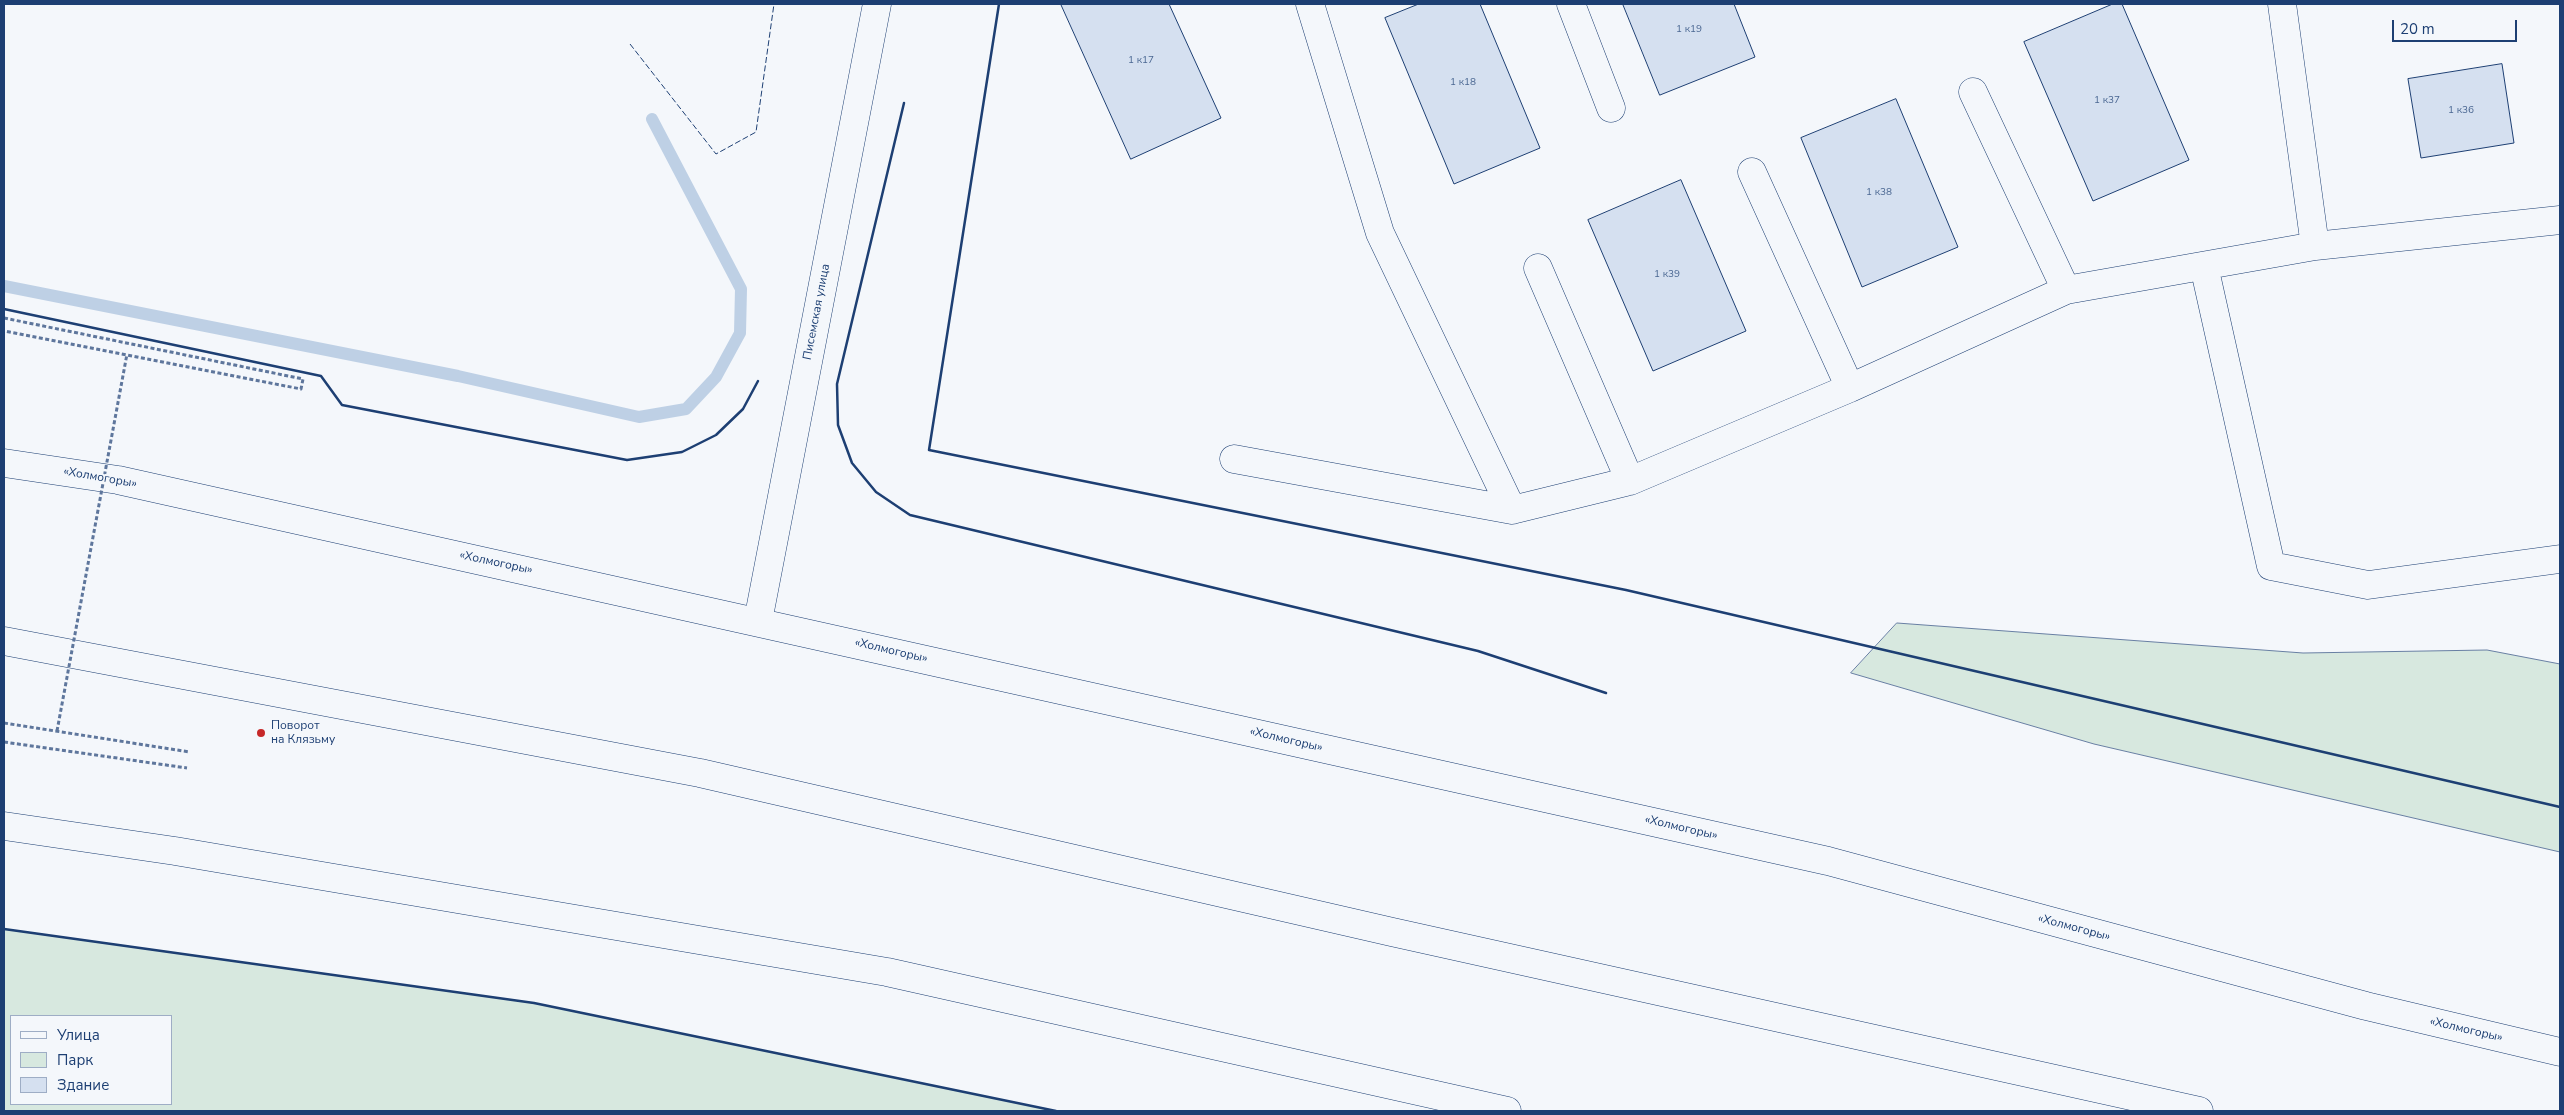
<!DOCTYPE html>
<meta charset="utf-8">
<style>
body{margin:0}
#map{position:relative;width:2564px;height:1115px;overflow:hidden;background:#f4f7fb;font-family:"Nunito Sans",sans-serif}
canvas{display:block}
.frame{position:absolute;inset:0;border:5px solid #1d3f73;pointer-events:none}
.legend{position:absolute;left:10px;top:1015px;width:162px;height:90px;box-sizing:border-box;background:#f4f7fb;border:1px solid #9eadc5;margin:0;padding:6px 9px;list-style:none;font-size:15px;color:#1d3f73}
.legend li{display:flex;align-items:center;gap:10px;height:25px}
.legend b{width:25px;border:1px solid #9eadc5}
.scale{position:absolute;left:2392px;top:20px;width:125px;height:22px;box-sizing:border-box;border:2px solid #1d3f73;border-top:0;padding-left:6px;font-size:15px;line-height:18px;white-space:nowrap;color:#1d3f73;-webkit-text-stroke:4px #f4f7fb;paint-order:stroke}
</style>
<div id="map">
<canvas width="2564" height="1115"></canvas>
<div class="frame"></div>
<ul class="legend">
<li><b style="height:6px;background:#f4f7fb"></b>Улица</li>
<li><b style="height:14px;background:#d7e8df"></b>Парк</li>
<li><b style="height:14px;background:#d5e0f0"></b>Здание</li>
</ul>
<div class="scale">20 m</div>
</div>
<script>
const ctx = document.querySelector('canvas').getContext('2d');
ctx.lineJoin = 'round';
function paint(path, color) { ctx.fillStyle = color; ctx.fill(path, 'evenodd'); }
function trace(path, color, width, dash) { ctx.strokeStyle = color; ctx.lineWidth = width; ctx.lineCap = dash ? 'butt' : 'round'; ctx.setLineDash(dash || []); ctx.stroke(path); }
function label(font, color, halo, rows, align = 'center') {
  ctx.font = font + ' "Nunito Sans",sans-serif'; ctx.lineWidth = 4; ctx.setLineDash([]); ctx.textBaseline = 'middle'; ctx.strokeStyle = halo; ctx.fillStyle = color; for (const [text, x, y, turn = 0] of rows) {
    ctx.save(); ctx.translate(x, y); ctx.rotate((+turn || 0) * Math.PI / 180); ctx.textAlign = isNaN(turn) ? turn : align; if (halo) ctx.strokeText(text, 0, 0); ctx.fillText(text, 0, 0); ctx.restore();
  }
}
const green = new Path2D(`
 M1897 623 2303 653 2487 650 2560 664V852L2094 744 1851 673Z
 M4 929 534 1003 1056 1111H4ZM11 1016H171V1104H11Z`);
paint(green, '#d7e8df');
trace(green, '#687fa3', 1);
trace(new Path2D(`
 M4 286 458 376 639 417 686 409 716 377 740 333 741 289 652 119`), '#bed0e5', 12);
const building = new Path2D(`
 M1061 4H1169L1221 118 1131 159Z
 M1419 4H1480L1540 148 1454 184 1385 18Z
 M1623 4H1734L1755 57 1660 95Z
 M2113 4H2122L2189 160 2093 201 2024 42Z
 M2502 64 2514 143 2421 158 2408 79Z
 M1896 99 1958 247 1862 287 1801 138Z
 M1681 180 1746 331 1653 371 1588 220Z`);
paint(building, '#d5e0f0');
trace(building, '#1d3f73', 1);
const minor = new Path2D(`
 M1310 4 1380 233 1512 510 1630 481 1850 388 2066 290 2315 246 2560 220
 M1571 4 1611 108
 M2282 4 2315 246
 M1973 92 2066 290
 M1752 172 1850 388
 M2204 266 2271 566 2368 585 2560 559
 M1538 268 1630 481
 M1234 459 1512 510
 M758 621 877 4`);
const major = new Path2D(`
 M4 826 175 851 887 972 1507 1111`);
const highway = new Path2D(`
 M4 463 118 480 1828 861 2366 1006 2560 1052
 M4 641 700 773 1392 932 2199 1111`);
trace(minor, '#1d3f73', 29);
trace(major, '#1d3f73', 29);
trace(highway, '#1d3f73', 29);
trace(new Path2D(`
 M4 318 303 379 301 389 4 331
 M4 723 190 752
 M4 742 187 768`), '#5e769c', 3, [4, 2.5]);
trace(minor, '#f4f7fb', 28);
trace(major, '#f4f7fb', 28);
trace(highway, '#f4f7fb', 28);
trace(new Path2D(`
 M57 731 127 354`), '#5e769c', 3, [4, 2.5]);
trace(new Path2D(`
 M630 44 716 154 756 132 774 4`), '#1d3f73', 1, [6, 2.5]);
trace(new Path2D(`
 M999 4 929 450 1626 590 2560 807
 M904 103 837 384 838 425 852 463 876 492 910 515 1478 651 1606 693
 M4 309 321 376 342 405 627 460 682 452 716 435 743 409 758 381
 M4 929 534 1003 1056 1111`), '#1d3f73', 2.5);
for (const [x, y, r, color] of [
 [261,733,5,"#c62828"]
]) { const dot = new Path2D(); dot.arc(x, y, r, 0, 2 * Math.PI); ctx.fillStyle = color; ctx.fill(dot); trace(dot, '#f4f7fb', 2); }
label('10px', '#4b6792', null, [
 ["1 к19",1689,30],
 ["1 к17",1141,61],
 ["1 к18",1463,83],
 ["1 к37",2107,101],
 ["1 к36",2461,111],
 ["1 к38",1879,193],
 ["1 к39",1667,275]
]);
label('12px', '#1d3f73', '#f4f7fb', [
 ["Писемская улица",817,312,-79],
 ["«Холмогоры»",100,478,10],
 ["«Холмогоры»",496,563,12],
 ["«Холмогоры»",891,651,13],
 ["«Холмогоры»",1286,740,13],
 ["«Холмогоры»",1681,828,13],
 ["«Холмогоры»",2074,928,15],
 ["«Холмогоры»",2466,1030,13]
]);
label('12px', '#1d3f73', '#f4f7fb', [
 ["Поворот",271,726],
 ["на Клязьму",271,740]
], 'left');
</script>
